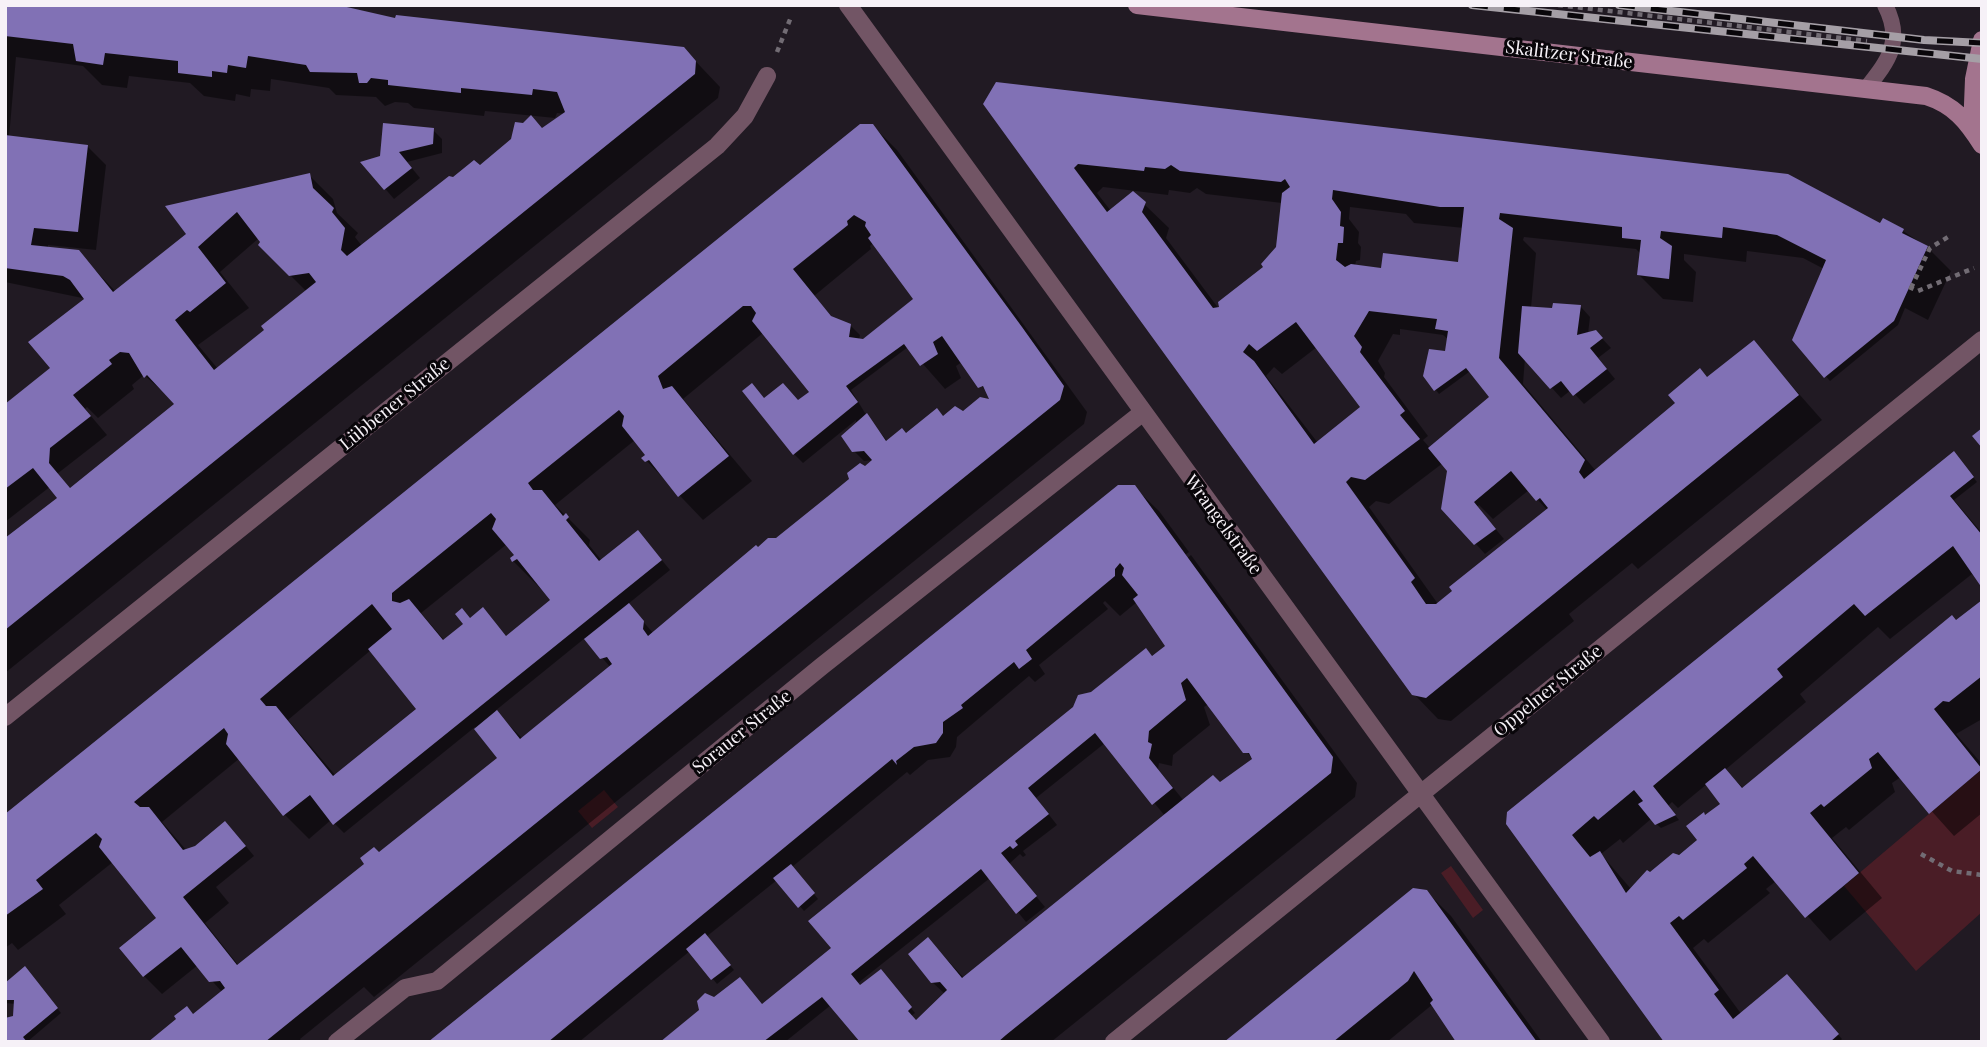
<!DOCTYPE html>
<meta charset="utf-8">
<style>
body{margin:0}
#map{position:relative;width:1987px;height:1047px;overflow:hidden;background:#211a23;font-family:"Playfair Display",serif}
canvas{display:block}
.frame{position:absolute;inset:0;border:7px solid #f6f1f7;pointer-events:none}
</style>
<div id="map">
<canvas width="1987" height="1047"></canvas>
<div class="frame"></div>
</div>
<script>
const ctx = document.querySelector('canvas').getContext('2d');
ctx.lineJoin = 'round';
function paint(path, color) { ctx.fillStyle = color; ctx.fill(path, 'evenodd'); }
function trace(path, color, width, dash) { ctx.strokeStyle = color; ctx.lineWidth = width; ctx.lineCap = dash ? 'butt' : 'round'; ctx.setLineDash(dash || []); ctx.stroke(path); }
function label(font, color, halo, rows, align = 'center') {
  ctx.font = font + ' "Playfair Display",serif'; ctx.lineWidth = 6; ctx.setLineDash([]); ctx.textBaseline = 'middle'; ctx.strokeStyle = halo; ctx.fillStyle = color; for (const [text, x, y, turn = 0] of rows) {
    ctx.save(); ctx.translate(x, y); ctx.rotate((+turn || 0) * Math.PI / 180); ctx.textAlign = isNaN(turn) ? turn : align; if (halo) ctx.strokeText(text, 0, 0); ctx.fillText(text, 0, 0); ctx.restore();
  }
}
paint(new Path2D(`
 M1982 769V912L1916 971 1844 886Z
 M604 790 618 807 592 828 578 811Z
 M1451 866 1483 910 1473 918 1441 873Z`), '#4a1d26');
paint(new Path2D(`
 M5 5 380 18 684 49 720 87 718 98 5 673V541L60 498 51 486 5 522V406L50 371 87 299 5 282ZM16 57 83 66 102 85 127 88 129 76 190 83 204 96 235 101 236 94 250 97 251 89 270 91 271 79 329 88 336 95 376 97 385 106 395 102 408 103 414 108 484 116 485 111 555 118 557 113 565 114 543 129 531 117 512 140 480 168 454 179 362 246 355 237 358 233 337 213 333 199 309 175 189 234 116 292 78 252 48 248V245L96 250 106 165 88 147 9 138ZM259 238 260 245 307 292 267 330 218 369 198 345 249 308 220 272ZM144 375 177 404 71 490 57 474 107 435 85 409 87 407 98 418 134 389 132 385Z
 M985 104 1881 225 1903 231 1927 247 1951 271 1928 320 1905 308 1898 325 1830 381 1794 340 1824 269 1803 258 1747 251 1746 262 1684 254V260L1696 272 1693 302 1663 299 1639 275 1641 254 1636 249 1524 237 1523 240 1536 253 1531 308 1554 310 1581 307 1590 317 1588 334 1596 332 1611 348 1598 358 1615 379 1584 404 1571 390 1561 398 1525 358 1523 384 1596 471 1754 343 1822 420 1638 569 1632 563 1569 614 1574 621 1451 721 1438 719 1414 694ZM1103 187 1168 195 1169 190 1190 193 1197 188 1206 194 1282 203 1278 248 1266 268 1222 313 1166 238 1169 228 1144 204 1111 211 1097 193ZM1350 207 1406 214 1414 223 1464 228 1463 264 1382 270 1355 266 1356 261 1360 260 1361 247 1358 243 1359 232 1349 219ZM1400 329 1443 335 1449 340 1435 389 1439 394 1469 372 1491 398 1430 448 1423 440 1428 436 1384 377 1385 373 1378 361 1393 334 1400 335ZM1317 347 1363 408 1318 443 1266 376 1274 367 1282 374ZM1443 463 1449 471 1443 508 1485 554 1504 539 1477 507 1479 505 1493 519 1529 490 1548 511 1438 604 1369 507 1376 501 1389 504Z
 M873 126 897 150 1087 412 1084 424 374 997 364 987 300 1039 302 1042H151L194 1016 222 992 198 965 162 994 144 976 122 949 159 919 113 862 59 905 66 914 18 950 12 943 5 948V816ZM873 243 915 300 863 340H859L860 335 850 325 833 319 814 296 871 249 870 246ZM763 333 812 392 799 402 765 399 794 454 803 463 856 420 854 451 864 461 874 460 777 540 758 549 653 633 628 604 670 570 647 542 602 561 589 545 590 540 555 505 635 440 648 455 644 458 703 520 752 481 683 399ZM908 347 945 389 961 378 956 366 962 362 994 401 943 417 888 442 865 413 851 390ZM507 544 516 555 513 561 553 601 507 637 483 610 445 641 421 613ZM585 638 611 668 523 739 495 711ZM371 650 419 709 336 776 288 720ZM475 727 500 758 239 966 205 923 229 903 216 887 254 856 235 833 187 851 162 822 240 758 285 815 309 839 331 820 344 833Z
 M433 130 442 139V153L407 162 420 178 394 199 363 163 381 158Z
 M1958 458 1977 482 1954 500 1982 533V586L1972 574 1890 639 1878 627 1800 694 1806 702 1725 770 1744 789 1982 602V719L1956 734 1982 764V813L1954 836 1901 777 1892 783 1895 792 1849 830 1846 827 1832 838 1882 898 1830 941 1776 881 1766 889 1770 893 1708 943 1704 939 1693 948 1742 1015 1791 980 1842 1039 1839 1042H1666L1508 823ZM1707 784 1723 804 1706 817 1699 840 1631 889 1601 854 1620 839 1623 843 1651 819 1661 828 1679 820 1668 806 1672 802 1678 808Z
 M1134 487 1159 511 1189 552 1144 588V593L1191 555 1357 783 1355 797 1051 1042H862L831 1005 785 1042H662L714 1000 763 1005 833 948 1092 694 1167 646 1137 602 1120 616 1105 601 1103 603 1108 609 1039 665 1045 674 1035 682 1029 676 957 737 956 747 950 757 928 760 910 775 907 772 792 867 818 899 804 911 777 880 706 937 734 970 717 984 690 951 579 1042H431ZM1209 704 1253 760 1220 784 1184 801 1158 769 1159 763 1172 766 1173 755 1210 725 1204 707ZM1105 743 1165 816 964 978 928 939 932 982 945 994 916 1021 911 1016 915 1013 885 976 861 987 858 983 990 878 1026 922 1045 907 1009 864 1020 854 1023 857 1026 855 1023 851 1057 825 1036 798Z
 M1427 892 1451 916 1542 1042H1458L1433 1004 1387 1042H1226Z
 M29 973 61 1013 27 1042H5L15 1017 16 1004 5 1003V985Z`), '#0007');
paint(new Path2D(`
 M5 5H338L395 18 396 15 684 47 696 61 695 74 5 630V538L57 498 33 468 5 489V404L50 368 28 342 84 299 70 280 63 276 5 268V135L88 145 78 232 34 228 31 245 79 250 113 292 186 234 165 206 310 173 313 188 334 208 332 212 345 228 341 250 347 256 449 176 453 177 474 160 480 165 511 139 515 122 523 123 531 115 542 128 565 112 557 92 533 89 532 95 461 88V93L388 85V80L371 78 367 83H359L357 73 310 72 306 65 248 56 246 68 228 65 227 73 212 71V77L178 73V61L105 53 103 65 76 61 73 44 5 36ZM237 212 260 242 258 245 289 276 309 273 316 282 261 326 264 330 214 370 175 320 187 310 190 312 226 283 198 247ZM120 352 129 353 144 378 147 375 174 404 70 488 49 463 50 448 91 416 73 395 112 364 109 360Z
 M996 82 1788 174 1880 223 1883 218 1904 229 1902 233 1928 246 1894 321 1824 378 1792 340 1826 260 1777 235 1723 227 1722 238 1661 231 1660 238 1672 246 1669 279 1637 275 1641 240 1622 238V227L1500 213 1499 219 1513 228 1499 358 1585 460 1579 472 1584 479 1675 403 1668 395 1700 368 1707 377 1754 340 1799 395 1426 698 1412 695 983 104ZM1078 164 1144 171 1145 167 1165 169 1171 165 1180 171 1281 182 1285 179 1290 187 1282 193 1276 247 1261 264 1263 267 1218 302 1219 307 1213 308 1142 212 1146 202 1133 191 1107 212 1074 168ZM1333 190 1440 207H1464L1458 262 1383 253 1381 268 1351 264 1345 267 1336 260 1338 243H1343L1344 227 1340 226 1341 212 1332 199ZM1369 311 1437 319 1435 329 1448 331 1445 351 1429 349 1423 376 1434 391 1466 368 1489 397 1428 448 1447 471 1441 509 1474 545 1496 529 1474 502 1511 471 1536 501 1540 498 1548 508 1449 587 1452 591 1436 604H1426L1411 582 1415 578 1346 482 1351 477 1365 480 1420 439 1400 415 1405 411 1360 352 1362 347 1354 336ZM1296 322 1360 407 1314 444 1254 361 1243 352 1249 344 1257 351Z
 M383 123 434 128 433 144 399 152 412 168 384 190 360 162 380 156Z
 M860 124H873L1022 327 1064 386 1060 400 265 1042H148L176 1019 174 1016 187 1006 193 1014 225 988 220 981 209 982 181 947 143 977 119 948 156 918 99 847 102 839 96 833 36 880 43 889 5 916V814ZM854 215 866 222 865 226 871 235 868 238 913 299 863 339 849 337 851 324 831 316 793 269 848 225 847 221ZM743 306H751L756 313 752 321 809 392 798 400 783 383 764 398 752 383 742 391 793 455 858 402 846 386 904 344 920 366 938 354 933 342 942 336 978 388 983 386 989 399 980 397 963 411 955 406 943 416 937 408 906 433 902 428 886 441 867 413 841 436 852 452 864 451 872 460 865 466 860 463 847 473 849 479 827 497 776 538H768L758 547 756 545 648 636 643 629 644 621 629 603 584 639 600 659 607 657 612 664 520 739 497 710 474 729 497 758 379 852 374 847 360 858 364 864 237 965 183 897 246 846 225 821 195 846 183 850 149 807H140L134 802 224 728 228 734 226 744 283 816 310 795 333 825 662 560 638 530 599 561 566 520 569 517 566 513 563 516 542 490H533L528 483 619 410 624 416 622 426 645 455 641 458 645 462 649 460 678 497 729 456 672 386 663 389 658 376ZM491 513 496 519 492 529 514 555 510 558 512 562 517 559 550 600 506 636 483 607 470 618 462 608 455 614 463 624 443 640 409 599 400 603 392 601V593ZM372 604 392 629 368 649 416 709 333 776 276 706H266L260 699Z
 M1553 303 1581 305 1577 335 1596 330 1603 338 1590 348 1607 369 1573 396 1561 381 1550 389 1518 353 1522 306 1552 308Z
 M1982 428V448L1972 436Z
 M1954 451 1974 477 1950 496 1982 535V588L1953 546 1865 616 1854 604 1777 669 1783 677 1653 786 1676 815 1655 825 1638 804 1643 801 1634 790 1598 820 1594 816 1572 835 1590 857 1600 851 1626 893 1647 870 1650 872 1673 853 1679 855 1697 840 1686 826 1704 812 1705 815 1720 804 1705 784 1725 768 1742 788 1952 615 1956 620 1982 600V676L1949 702 1943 701 1934 709 1982 769 1929 814 1878 752 1869 759 1872 768 1824 807 1821 804 1810 813 1859 873 1805 918 1753 856 1744 864 1747 868 1683 920 1679 916 1670 923 1719 990 1714 994 1733 1019 1787 974 1839 1034 1830 1042H1664L1506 824 1507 812Z
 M1118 485H1135L1333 757 1331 773 1006 1035 998 1042H860L822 997 763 1042H660L699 1010 697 1001 705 993 714 997 740 977 762 1004 831 948 808 921 1073 707 1078 695 1091 692 1146 648 1152 656 1165 646 1133 599 1138 595 1122 575 1124 568 1120 563 1115 569V576L1026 650 1032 659 1019 669 1014 662 961 705 963 708 943 722V733L936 743 914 747 896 761 897 765 892 759 548 1042H428ZM1187 678 1243 753H1249L1252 759 1220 782 1213 775 962 978 928 937 908 954 931 983 940 982 947 990 916 1020 908 1011 912 1007 881 969 860 985 851 974 981 869 1016 914 1037 896 1001 853 1010 846 1013 849 1018 845 1015 841 1049 814 1028 788 1095 733 1152 805 1173 788 1149 758 1152 744 1148 742 1149 731 1186 700 1181 683Z
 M791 864 815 893 798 908 773 878Z
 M1413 888 1427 890 1537 1042H1456L1430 1003 1433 1000 1414 971 1408 981 1333 1042H1224Z
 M705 933 731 965 711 980 686 949Z
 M25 966 58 1008 23 1037 27 1042H5V1018L13 1016 14 1000H5V983Z`), '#8171b5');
trace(new Path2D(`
 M1558 5 1867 41
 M777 52 791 17
 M1909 287 1918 291 1974 268
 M1911 288 1930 248 1948 237
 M1921 854 1952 871 1982 875`), '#726c74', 4.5, [5, 5]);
trace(new Path2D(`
 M1866 89C1888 61 1904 42 1885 5`), '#725565', 16);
trace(new Path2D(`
 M848 5 1601 1042
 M5 717 717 146 745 116 767 76
 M337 1042 405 988 437 981 822 666 1142 413
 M1114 1042 1982 340`), '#725565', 18);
trace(new Path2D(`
 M1137 5 1926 96C1954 105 1967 121 1982 145
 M1972 130 1974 79 1982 40`), '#a3748e', 18);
const rail = new Path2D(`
 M1472 5 1982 59
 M1619 5 1924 40 1982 43`);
trace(rail, '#a59fa6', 8);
trace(rail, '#09060a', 5, [16]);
label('18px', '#f6f1f7', '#09060a', [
 ["Skalitzer Straße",1569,55,7],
 ["Lübbener Straße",395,404,-39],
 ["Wrangelstraße",1223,525,54],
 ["Oppelner Straße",1548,691,-39],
 ["Sorauer Straße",742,732,-39]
]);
</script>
